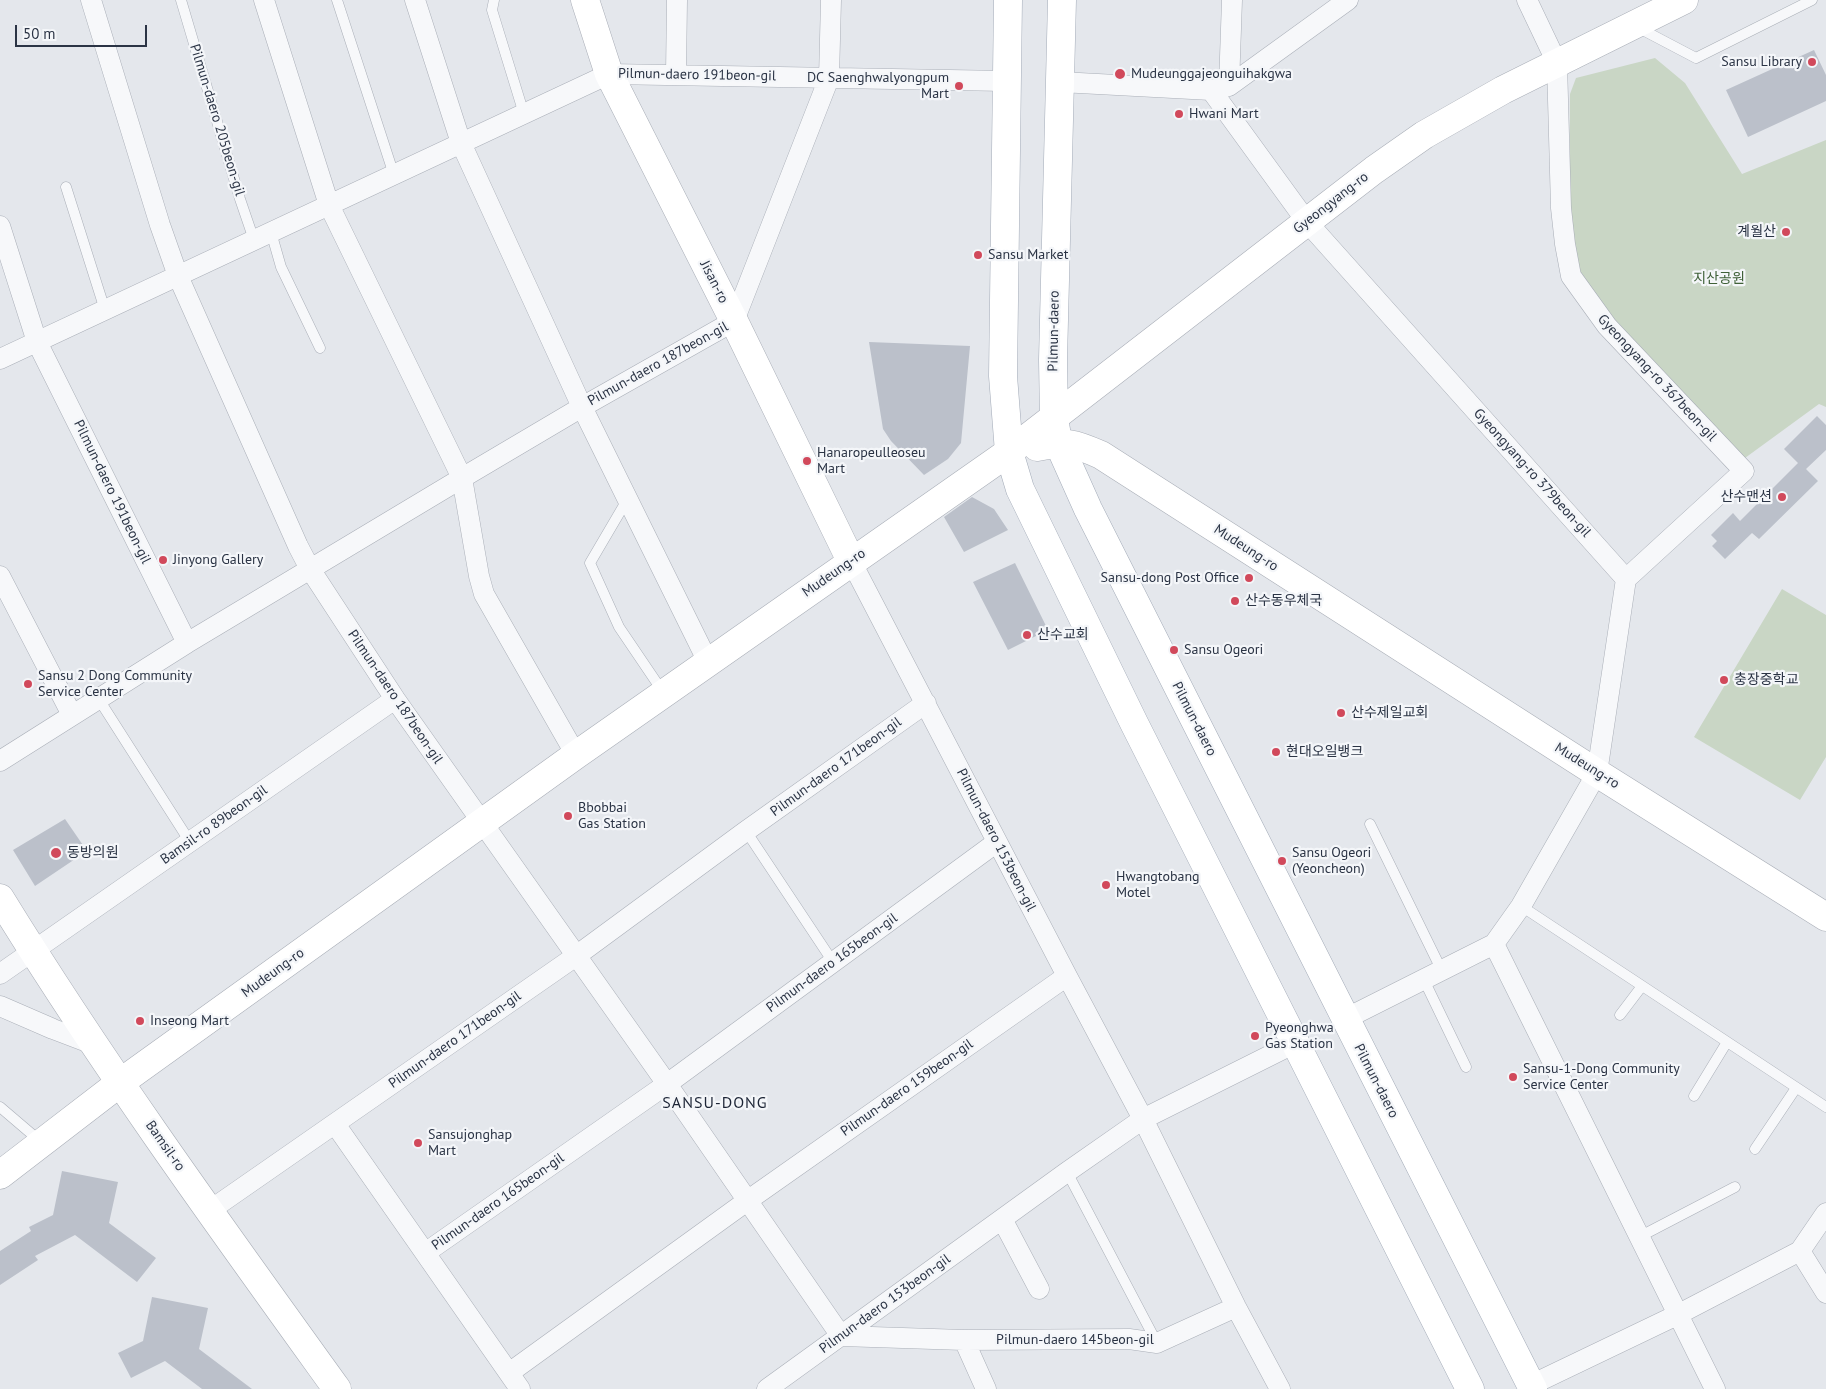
<!DOCTYPE html>
<meta charset="utf-8">
<style>
body{margin:0}
#map{position:relative;width:1826px;height:1389px;overflow:hidden;background:#e4e7ec;font-family:"PT Sans",sans-serif}
canvas{display:block}
.scale{position:absolute;left:15px;top:25px;width:132px;height:22px;box-sizing:border-box;border:2px solid #2b3445;border-top:0;padding-left:6px;font-size:15px;line-height:18px;white-space:nowrap;color:#2b3445;-webkit-text-stroke:4px #f4f6f9;paint-order:stroke}
</style>
<div id="map">
<canvas width="1826" height="1389"></canvas>
<div class="scale">50 m</div>
</div>
<script>
const ctx = document.querySelector('canvas').getContext('2d');
ctx.lineJoin = 'round';
function paint(path, color) { ctx.fillStyle = color; ctx.fill(path, 'evenodd'); }
function trace(path, color, width, dash) { ctx.strokeStyle = color; ctx.lineWidth = width; ctx.lineCap = dash ? 'butt' : 'round'; ctx.setLineDash(dash || []); ctx.stroke(path); }
function label(font, color, halo, rows, align = 'center') {
  ctx.font = font + ' "PT Sans","Noto Sans KR",sans-serif'; ctx.lineWidth = 4.5; ctx.setLineDash([]); ctx.textBaseline = 'middle'; ctx.strokeStyle = halo; ctx.fillStyle = color; for (const [text, x, y, turn = 0] of rows) {
    ctx.save(); ctx.translate(x, y); ctx.rotate((+turn || 0) * Math.PI / 180); ctx.textAlign = isNaN(turn) ? turn : align; if (halo) ctx.strokeText(text, 0, 0); ctx.fillText(text, 0, 0); ctx.restore();
  }
}
paint(new Path2D(`
 M1655 58 1685 83 1742 174 1826 140V407L1819 404 1745 458 1604 310 1577 267 1569 234 1570 94 1576 78Z
 M1782 589 1826 615V757L1800 800 1694 737Z`), '#c9d6c5');
paint(new Path2D(`
 M1814 50 1826 75V101L1748 137 1726 90Z
 M869 342 970 346 961 443 948 459 924 475 891 441 883 429Z
 M1817 416 1826 425V450L1806 469 1818 481 1759 539 1752 533 1725 559 1712 546 1717 541 1711 535 1733 513 1740 521 1798 463 1784 449Z
 M972 497 994 509 1008 530 964 552 944 517Z
 M1015 563 1048 630 1008 650 973 582Z
 M65 819 87 851 35 886 13 850Z
 M62 1171 118 1182 109 1223 156 1258 137 1282 75 1235 35 1256 38 1260 0 1285V1251L31 1231 29 1227 53 1215Z
 M152 1297 208 1308 199 1349 252 1389H202L165 1361 131 1378 118 1353 143 1341Z`), '#bbc0ca');
const lane = new Path2D(`
 M181 0 240 199 254 240
 M337 0 394 175
 M494 0 492 10 524 114
 M1637 27 1696 58 1812 0
 M66 187 105 310
 M271 232 281 267 320 348
 M627 500 590 563 619 627 663 692
 M98 698 190 842
 M1370 824 1442 971
 M746 831 833 962
 M1521 906 1826 1107
 M1424 980 1466 1067
 M1620 1015 1642 986
 M1694 1096 1727 1042
 M0 1107 41 1142
 M1755 1149 1796 1088
 M1067 1172 1157 1343
 M1639 1237 1735 1187`);
const street = new Path2D(`
 M91 0 160 225 178 276 298 546 310 569 395 699 667 1084 841 1336 964 1340 1129 1339 1157 1343 1236 1307
 M264 0 329 205 462 478 479 576 484 594 576 755
 M415 0 461 143 582 407 708 662
 M1527 0 1557 63 1561 208 1565 244 1571 276 1607 326 1744 471 1626 579
 M676 74 677 0
 M1060 82 1211 90 1229 86 1348 0
 M1229 86 1232 0
 M1211 90 1307 222 1626 579
 M0 226 37 342 187 643
 M0 359 609 74 1006 81
 M851 561 1067 976 1143 1119 1236 1307 1280 1389
 M0 576 72 715
 M0 761 187 643 462 478 582 407 734 321 829 78 831 0
 M1494 944 1715 1389
 M0 974 395 699
 M0 1006 53 1029 95 1045
 M1345 1019 1494 944 1521 906 1597 773 1626 579
 M335 1124 520 1389
 M209 1211 576 956 746 831 926 703
 M1002 1219 1039 1289
 M1800 1251 1826 1293
 M425 1253 667 1084 997 842
 M964 1340 986 1389
 M509 1373 747 1201 1067 976
 M1531 1385 1677 1315 1800 1251 1826 1213
 M767 1389 1067 1172 1143 1119 1295 1043`);
const secondary = new Path2D(`
 M585 0 609 74 734 321 851 561
 M1037 447C1067 441 1074 443 1101 455L1597 773 1826 917
 M0 898C104 1067 221 1228 337 1389
 M0 1175 121 1082 576 755 1009 452 1374 170 1424 135 1503 90 1684 0`);
const primary = new Path2D(`
 M1008 0 1003 376 1009 452 1020 489 1134 723 1470 1389
 M1062 0 1053 360 1054 418 1058 442 1088 509 1533 1389`);
trace(lane, '#a9aeb7', 11);
trace(street, '#a9aeb7', 21);
trace(secondary, '#a9aeb7', 29);
trace(primary, '#a3abb8', 29);
trace(lane, '#f7f8fa', 10);
trace(street, '#f7f8fa', 20);
trace(secondary, '#fff', 28);
trace(primary, '#fff', 28);
for (const [x, y, r, color] of [
 [1812,62,5,"#d1495b"],
 [1120,74,6,"#d1495b"],
 [959,86,5,"#d1495b"],
 [1179,114,5,"#d1495b"],
 [1786,232,5,"#d1495b"],
 [978,255,5,"#d1495b"],
 [807,461,5,"#d1495b"],
 [1782,497,5,"#d1495b"],
 [163,560,5,"#d1495b"],
 [1249,578,5,"#d1495b"],
 [1235,601,5,"#d1495b"],
 [1027,635,5,"#d1495b"],
 [1174,650,5,"#d1495b"],
 [1724,680,5,"#d1495b"],
 [28,684,5,"#d1495b"],
 [1341,713,5,"#d1495b"],
 [1276,752,5,"#d1495b"],
 [568,816,5,"#d1495b"],
 [56,853,6,"#d1495b"],
 [1282,861,5,"#d1495b"],
 [1106,885,5,"#d1495b"],
 [140,1021,5,"#d1495b"],
 [1255,1036,5,"#d1495b"],
 [1513,1077,5,"#d1495b"],
 [418,1143,5,"#d1495b"]
]) { const dot = new Path2D(); dot.arc(x, y, r, 0, 2 * Math.PI); ctx.fillStyle = color; ctx.fill(dot); trace(dot, '#f4f6f9', 2); }
label('14px', '#2b3445', '#f4f6f9', [
 ["Sansu Library",1802,62,"right"],
 ["Mudeunggajeonguihakgwa",1131,74],
 ["DC Saenghwalyongpum",949,78,"right"],
 ["Mart",949,94,"right"],
 ["Hwani Mart",1189,114],
 ["계월산",1776,232,"right"],
 ["Sansu Market",988,255],
 ["Hanaropeulleoseu",817,453],
 ["Mart",817,469],
 ["산수맨션",1772,497,"right"],
 ["Jinyong Gallery",173,560],
 ["Sansu-dong Post Office",1239,578,"right"],
 ["산수동우체국",1245,601],
 ["산수교회",1037,635],
 ["Sansu Ogeori",1184,650],
 ["Sansu 2 Dong Community",38,676],
 ["Service Center",38,692],
 ["충장중학교",1734,680],
 ["산수제일교회",1351,713],
 ["현대오일뱅크",1286,752],
 ["Bbobbai",578,808],
 ["Gas Station",578,824],
 ["동방의원",67,853],
 ["Sansu Ogeori",1292,853],
 ["(Yeoncheon)",1292,869],
 ["Hwangtobang",1116,877],
 ["Motel",1116,893],
 ["Inseong Mart",150,1021],
 ["Pyeonghwa",1265,1028],
 ["Gas Station",1265,1044],
 ["Sansu-1-Dong Community",1523,1069],
 ["Service Center",1523,1085],
 ["Sansujonghap",428,1135],
 ["Mart",428,1151]
], 'left');
label('14px', '#2b3445', '#f4f6f9', [
 ["Pilmun-daero 191beon-gil",697,75,1],
 ["Pilmun-daero 205beon-gil",217,120,73],
 ["Gyeongyang-ro",1331,203,-38],
 ["Jisan-ro",714,282,63],
 ["Pilmun-daero",1054,331,-89],
 ["Pilmun-daero 187beon-gil",658,364,-29],
 ["Gyeongyang-ro 367beon-gil",1657,378,47],
 ["Gyeongyang-ro 379beon-gil",1532,473,48],
 ["Pilmun-daero 191beon-gil",112,492,64],
 ["Mudeung-ro",1246,548,33],
 ["Mudeung-ro",834,573,-35],
 ["Pilmun-daero 187beon-gil",395,697,56],
 ["Pilmun-daero",1194,719,63],
 ["Mudeung-ro",1587,766,32],
 ["Pilmun-daero 171beon-gil",836,767,-36],
 ["Bamsil-ro 89beon-gil",214,825,-35],
 ["Pilmun-daero 153beon-gil",996,840,63],
 ["Pilmun-daero 165beon-gil",832,963,-36],
 ["Mudeung-ro",273,973,-36],
 ["Pilmun-daero 171beon-gil",455,1040,-35],
 ["Pilmun-daero",1376,1081,63],
 ["Pilmun-daero 159beon-gil",907,1088,-35],
 ["Bamsil-ro",165,1146,55],
 ["Pilmun-daero 165beon-gil",498,1202,-35],
 ["Pilmun-daero 153beon-gil",885,1304,-36],
 ["Pilmun-daero 145beon-gil",1075,1340]
]);
label('14px', '#3f6138', '#f4f6f9', [
 ["지산공원",1719,279]
]);
ctx.letterSpacing = '1px';
label('16px', '#1d2536', '#f4f6f9', [
 ["SANSU-DONG",715,1103]
]);
ctx.letterSpacing = '0px';
</script>
